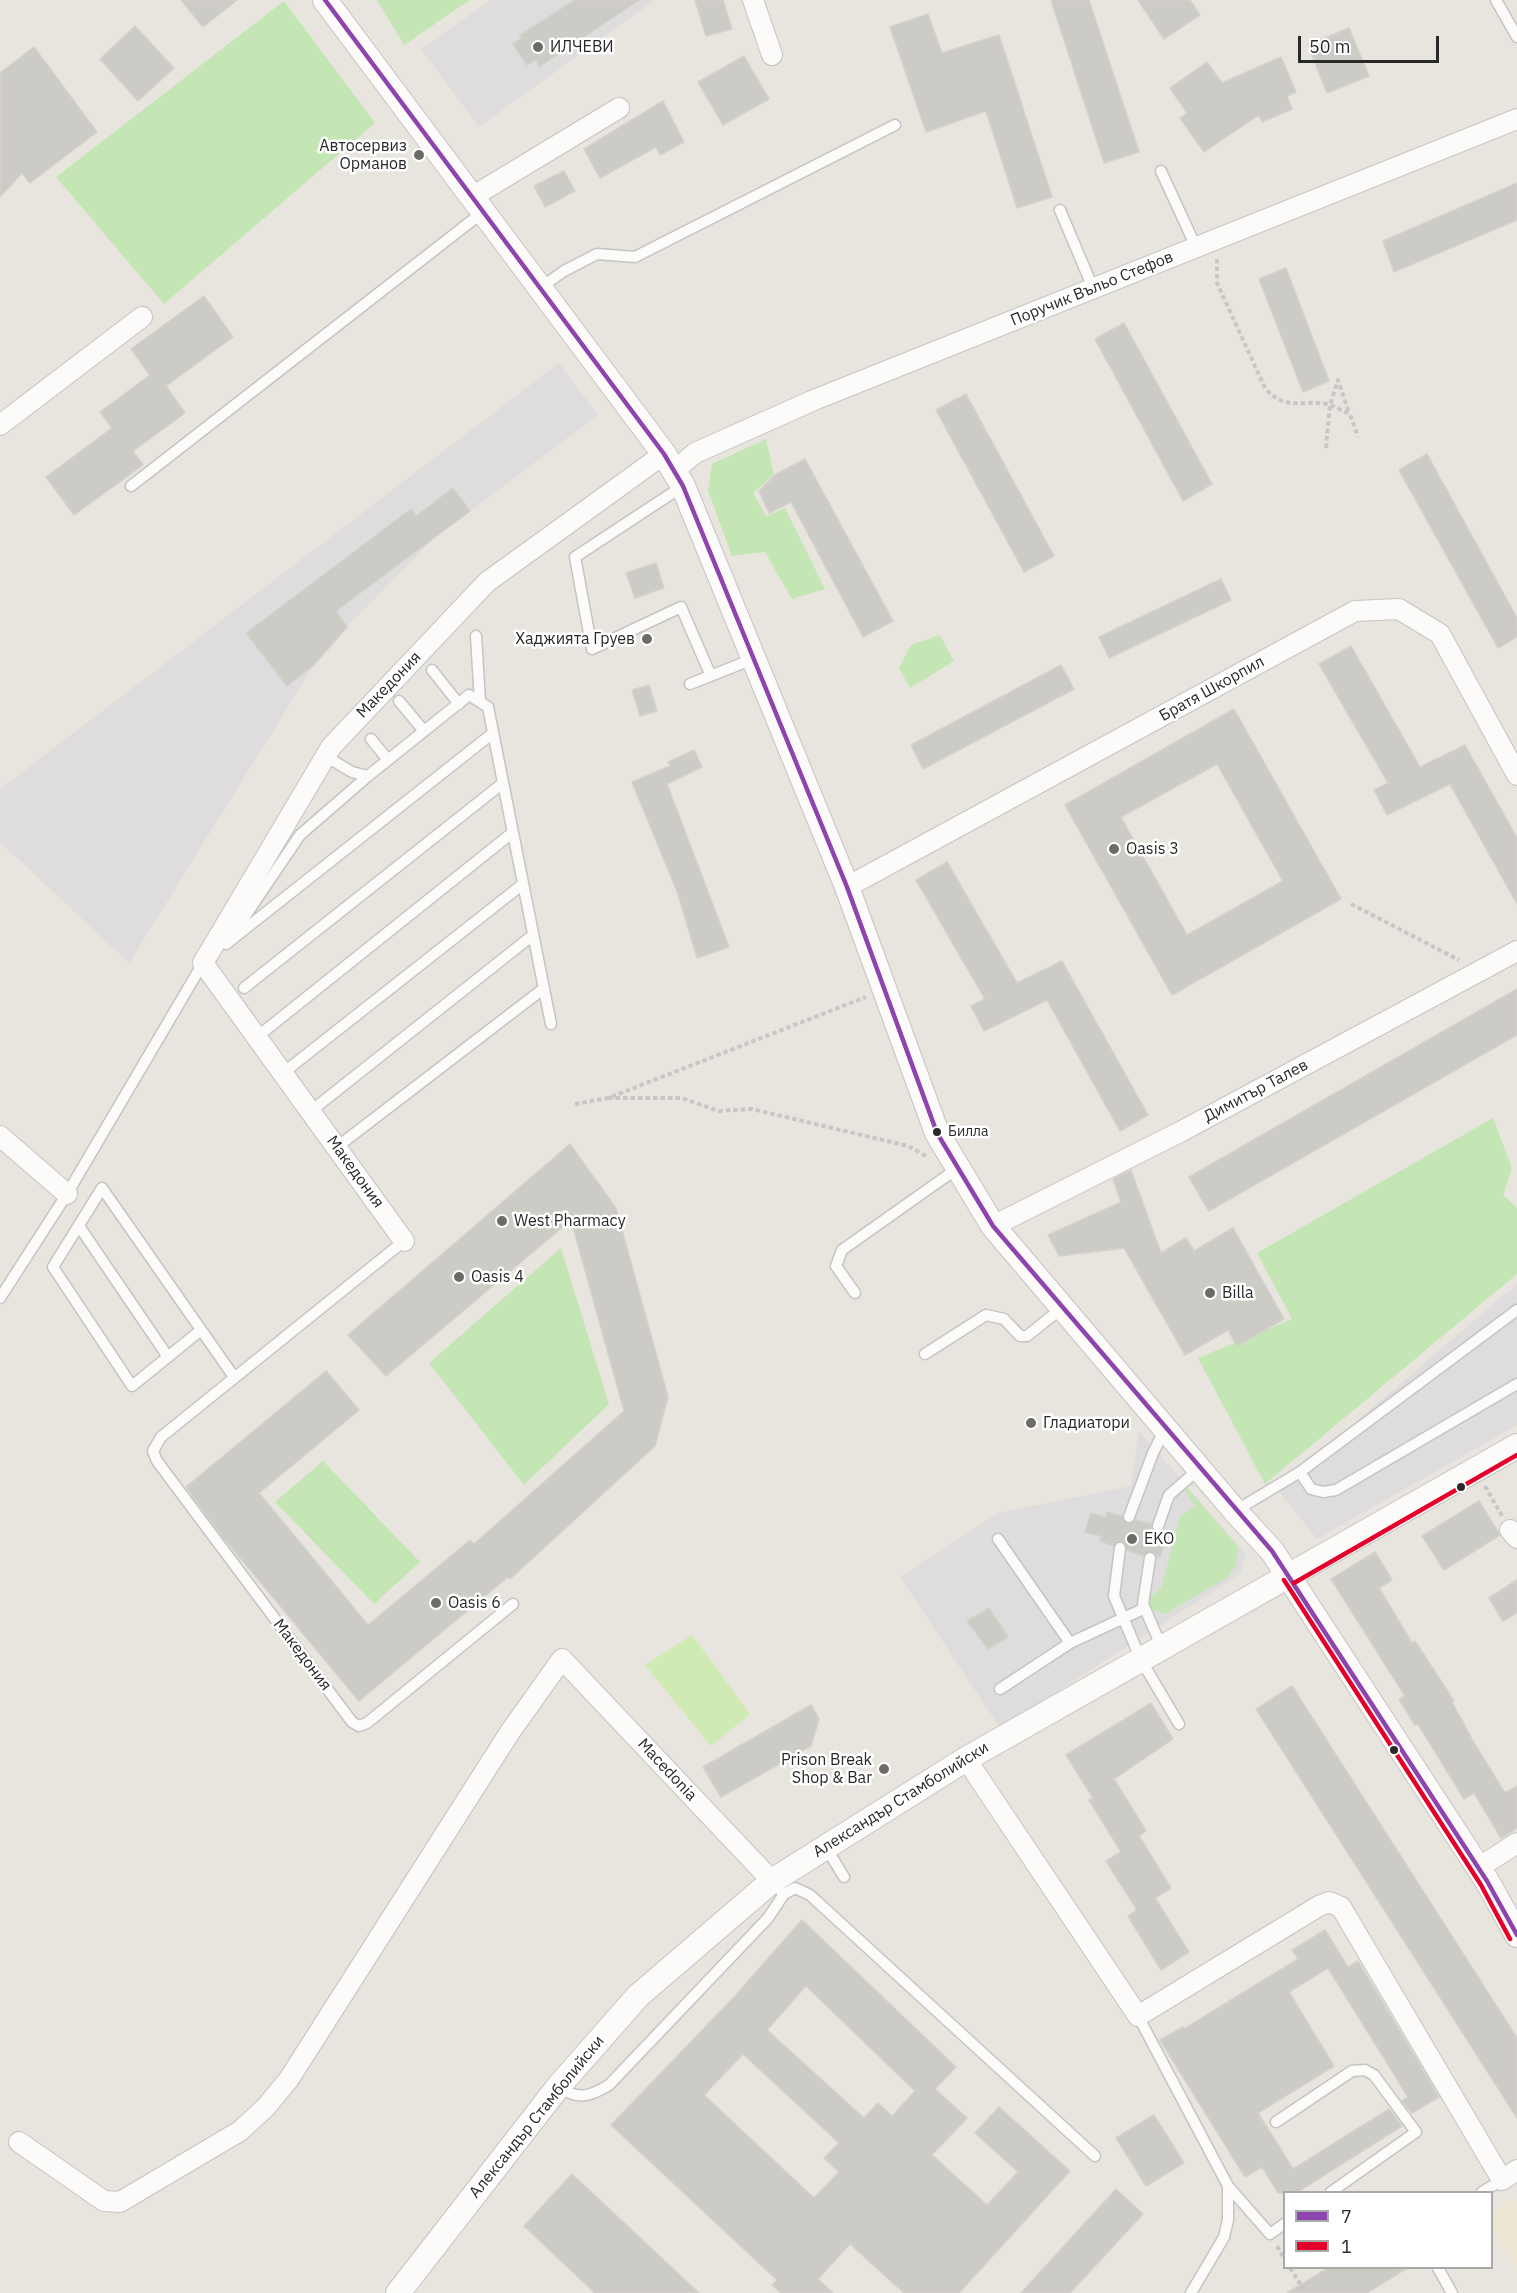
<!DOCTYPE html>
<meta charset="utf-8">
<style>
body{margin:0}
#map{position:relative;width:1517px;height:2293px;overflow:hidden;background:#e8e5de;font-family:"IBM Plex Sans",sans-serif}
canvas{display:block}
.legend{position:absolute;left:1283px;top:2191px;width:210px;height:78px;box-sizing:border-box;background:#fff;border:2px solid #a9a9a9;margin:0;padding:8px 10px;list-style:none;font-size:18px;color:#292929}
.legend li{display:flex;align-items:center;gap:12px;height:30px}
.legend b{width:30px;border:2px solid #a9a9a9}
.scale{position:absolute;left:1298px;top:36px;width:141px;height:27px;box-sizing:border-box;border:3px solid #292929;border-top:0;padding-left:8px;font-size:18px;line-height:21px;white-space:nowrap;color:#292929;-webkit-text-stroke:4px #fff;paint-order:stroke}
</style>
<div id="map">
<canvas width="1517" height="2293"></canvas>
<ul class="legend">
<li><b style="height:8px;background:#8e44ad"></b>7</li>
<li><b style="height:8px;background:#e4002b"></b>1</li>
</ul>
<div class="scale">50 m</div>
</div>
<script>
const ctx = document.querySelector('canvas').getContext('2d');
ctx.lineJoin = 'round';
function paint(path, color) { ctx.fillStyle = color; ctx.fill(path, 'evenodd'); }
function trace(path, color, width, dash) { ctx.strokeStyle = color; ctx.lineWidth = width; ctx.lineCap = dash ? 'butt' : 'round'; ctx.setLineDash(dash || []); ctx.stroke(path); }
function label(font, color, halo, rows, align = 'center') {
  ctx.font = font + ' "IBM Plex Sans",sans-serif'; ctx.lineWidth = 5; ctx.setLineDash([]); ctx.textBaseline = 'middle'; ctx.strokeStyle = halo; ctx.fillStyle = color; for (const [text, x, y, turn = 0] of rows) {
    ctx.save(); ctx.translate(x, y); ctx.rotate((+turn || 0) * Math.PI / 180); ctx.textAlign = isNaN(turn) ? turn : align; if (halo) ctx.strokeText(text, 0, 0); ctx.fillText(text, 0, 0); ctx.restore();
  }
}
paint(new Path2D(`
 M491 0H655L479 127 421 49Z
 M559 363 598 415 433 539 347 627 314 665 129 963 0 842V789Z
 M1517 1284V1425L1317 1539 1277 1489Z
 M1139 1431 1246 1554 1240 1574 1000 1728 900 1577 998 1513 1131 1486Z`), '#dfdcdd');
paint(new Path2D(`
 M1517 2197V2269L1492 2229V2211Z`), '#ece6d2');
paint(new Path2D(`
 M377 0H470L404 45Z
 M284 1 375 123 164 304 56 177Z
 M766 439 774 475 753 493 766 516 785 508 825 589 792 599 765 552 732 556 708 491 712 464Z
 M940 635 954 661 910 688 899 668 911 645Z
 M1493 1118 1512 1168 1503 1195 1517 1208V1274L1265 1484 1198 1358 1292 1319 1257 1253Z
 M561 1248 609 1404 524 1485 429 1363Z
 M323 1461 420 1562 374 1604 275 1502Z
 M1180 1485H1185L1238 1547 1236 1564 1228 1577 1165 1614 1148 1608 1147 1598 1161 1589 1180 1516 1196 1506Z`), '#c4e6b5');
paint(new Path2D(`
 M692 1635 750 1714 711 1746 645 1665Z`), '#cfeab3');
const building = new Path2D(`
 M181 0H237L203 27Z
 M575 0H639L539 67 536 60 527 65 513 44 522 38 520 35Z
 M695 0H723L732 29 706 36Z
 M1051 0H1089L1139 152 1104 163Z
 M1138 0H1190L1200 15 1164 39Z
 M928 14 942 53 999 35 1052 197 1017 208 986 111 926 132 890 27Z
 M135 26 174 68 138 101 100 59Z
 M1349 28 1369 76 1327 93 1308 45Z
 M34 47 97 132 30 183 22 173 0 197V73Z
 M744 56 769 99 723 125 698 82Z
 M1281 57 1296 92 1287 96 1292 109 1262 122 1259 115 1204 152 1180 118 1187 113 1170 88 1207 62 1222 83Z
 M663 101 684 142 660 155 656 147 600 178 584 149Z
 M564 171 575 191 545 207 534 186Z
 M1517 183V220L1394 272 1383 241Z
 M1286 268 1329 381 1303 392 1259 279Z
 M204 296 233 337 166 386 185 413 133 451 143 465 74 515 46 477 112 428 100 412 150 375 131 349Z
 M1124 323 1212 484 1183 501 1095 339Z
 M966 394 1054 556 1024 572 936 410Z
 M1427 454 1517 618V637L1498 648 1399 470Z
 M805 459 893 621 863 637 791 502 769 513 759 491 775 475Z
 M453 488 470 511 336 611 347 627 314 665 287 686 246 633 411 509 416 516Z
 M656 563 664 588 635 598 626 573Z
 M1221 579 1231 600 1109 658 1099 637Z
 M1351 646 1420 767 1465 745 1517 838V904L1450 784 1387 815 1374 790 1388 783 1319 664Z
 M1061 665 1074 689 923 769 911 745Z
 M649 685 657 711 640 716 632 690Z
 M1234 709 1341 899 1172 995 1065 805ZM1217 764 1283 881 1187 935 1121 817Z
 M694 750 702 767 667 784 729 947 697 958 678 894 632 782 670 766 668 762Z
 M947 862 1017 983 1062 961 1148 1115 1120 1131 1047 1000 984 1031 971 1006 985 999 916 880Z
 M1517 989V1035L1209 1211 1189 1177Z
 M570 1144 616 1208 668 1397 655 1446 510 1579 508 1577 359 1701 222 1536 186 1487 326 1371 359 1410 259 1493 368 1625 470 1540 474 1544 624 1411 571 1220 386 1376 348 1335Z
 M1131 1170 1161 1253 1186 1238 1194 1251 1233 1228 1284 1319 1237 1346 1228 1330 1185 1355 1124 1248 1059 1256 1048 1235 1121 1202 1113 1179Z
 M1479 1501 1500 1535 1444 1570 1422 1536Z
 M1107 1512 1122 1516 1127 1524 1136 1520 1151 1524 1152 1530 1156 1533 1169 1530 1160 1557 1152 1551 1143 1556 1127 1550 1124 1542 1118 1541 1113 1546 1100 1541 1101 1536 1085 1532 1091 1513 1106 1517Z
 M1375 1552 1392 1580 1379 1588 1412 1643 1415 1641 1454 1701 1452 1702 1473 1741 1505 1793 1517 1786V1828L1501 1838 1474 1793 1464 1799 1418 1724 1415 1725 1399 1699 1405 1696 1331 1579Z
 M1517 1580V1613L1503 1621 1489 1598Z
 M989 1608 1008 1637 988 1649 967 1621Z
 M1292 1686 1517 2038V2118L1256 1709Z
 M1151 1703 1173 1739 1114 1779 1146 1831 1139 1836 1171 1888 1155 1898 1189 1952 1161 1970 1128 1916 1137 1910 1106 1861 1121 1852 1089 1800 1093 1798 1066 1755Z
 M811 1705 819 1719 811 1746 721 1797 703 1767Z
 M802 1920 956 2067 935 2089 967 2118 932 2155 987 2205 1018 2172 975 2133 999 2107 1070 2171 959 2293H904L850 2244 818 2279 833 2293H781L772 2285 777 2280 611 2125 735 1996ZM806 1986 915 2091 892 2116 878 2103 864 2118 767 2030ZM743 2054 839 2143 824 2158 839 2172 814 2198 704 2095Z
 M1325 1930 1348 1967 1358 1961 1439 2097 1412 2113 1402 2101 1408 2097 1328 1968 1289 1992 1334 2066 1258 2113 1293 2169 1389 2109 1402 2126 1296 2193H1278L1262 2167 1245 2177 1160 2040 1183 2027 1184 2029 1298 1959 1292 1950Z
 M1154 2115 1184 2163 1146 2186 1116 2138Z
 M572 2174 699 2293H595L524 2226Z
 M1116 2189 1143 2214 1070 2293H1021Z
 M1328 2268H1407L1367 2293H1287Z`);
paint(building, '#cccbc5');
trace(building, '#d3d1cb', 1.5);
const service = new Path2D(`
 M1496 0 1517 37
 M1161 171 1196 247
 M1060 210 1093 288
 M540 288 564 271 597 254 635 257 895 125
 M131 486 483 212
 M683 486 575 557 592 649 681 607 711 676
 M476 636 480 702
 M432 670 459 704
 M690 684 753 659
 M399 701 424 731
 M371 739 388 760
 M325 756 352 772 368 776 469 695 488 707 551 1024
 M233 934 300 835 368 776
 M226 944 493 733
 M244 988 503 783
 M257 1037 512 833
 M283 1073 523 884
 M311 1111 533 935
 M337 1147 543 989
 M79 1226 168 1357
 M404 1241 161 1437 153 1451 157 1461 352 1722 359 1726 367 1723 513 1604
 M855 1293 836 1266 842 1250 958 1168
 M0 1298 67 1194 203 963
 M201 1330 132 1386 53 1267 102 1188 234 1377
 M925 1354 986 1315 1004 1319 1020 1336H1027L1062 1308
 M1300 1472 1311 1489 1323 1492 1336 1490 1517 1384
 M1235 1511 1300 1472 1517 1310
 M1129 1517 1153 1453 1165 1429
 M1158 1526 1169 1495 1199 1469
 M998 1539 1070 1643
 M1120 1548 1114 1596 1141 1660 1179 1724
 M1150 1558 1143 1604 1162 1648
 M1000 1689 1070 1643 1143 1609
 M825 1846 844 1877
 M784 1894 795 1888 810 1895 1095 2156
 M1138 2016 1228 2186 1270 2234 1284 2224
 M558 2087C579 2100 589 2097 609 2085L768 1918 784 1894 779 1889
 M1276 2122 1352 2071 1365 2070 1374 2075 1416 2132 1331 2192
 M1482 2192 1502 2180
 M1438 2268 1452 2293
 M1191 2293 1224 2237 1228 2220V2186`);
const minor = new Path2D(`
 M753 0 772 55
 M472 197 619 108
 M0 425 142 317
 M674 471 695 453 814 400 1517 119
 M847 887 1355 611 1399 609 1440 634 1517 775
 M0 1136 67 1194
 M993 1226 1182 1131 1517 951
 M404 1241 203 963 331 747 487 582 664 454
 M1510 1530 1517 1538
 M966 1759 1138 2016 1319 1906 1329 1902 1341 1907 1502 2180 1517 2170
 M1478 1868 1517 1843
 M19 2142 104 2201 120 2202 240 2131 266 2107 289 2079 510 1732 562 1659 772 1881`);
const tertiary = new Path2D(`
 M325 0 664 454 683 486 847 887 937 1133 993 1226 1235 1511 1272 1551 1487 1881 1517 1935
 M398 2293 558 2087 638 1996 772 1881 966 1759 1517 1446`);
trace(service, '#c5c4c4', 13);
trace(minor, '#c5c4c4', 22);
trace(tertiary, '#c5c4c4', 26);
trace(new Path2D(`
 M1217 259V283L1265 388C1284 411 1302 400 1327 404 1335 406 1342 411 1350 414L1358 437
 M1326 448 1330 405 1338 380 1349 413
 M1351 904 1459 960
 M608 1098H682L719 1111 752 1109 908 1146 926 1156
 M575 1104 608 1098 866 997
 M1485 1486 1502 1516
 M1277 2246 1284 2258
 M1290 2268 1306 2293`), '#c8c7c6', 4, [4.5, 3]);
trace(service, '#fcfbfa', 10);
trace(minor, '#fcfbfa', 20);
trace(tertiary, '#fcfbfa', 24);
trace(new Path2D(`
 M325 0 664 454 683 486 847 887 937 1133 993 1226 1272 1551 1487 1881 1517 1935`), '#8e44ad', 4.5);
trace(new Path2D(`
 M1284 1580 1481 1885 1510 1939
 M1294 1583 1517 1455`), '#e4002b', 4.5);
for (const [x, y, r, color] of [
 [538,47,6,"#6c6b68"],
 [419,155,6,"#6c6b68"],
 [647,639,6,"#6c6b68"],
 [1114,849,6,"#6c6b68"],
 [937,1132,5,"#292929"],
 [502,1221,6,"#6c6b68"],
 [459,1277,6,"#6c6b68"],
 [1210,1293,6,"#6c6b68"],
 [1031,1423,6,"#6c6b68"],
 [1461,1487,5,"#292929"],
 [1132,1539,6,"#6c6b68"],
 [436,1603,6,"#6c6b68"],
 [1394,1750,5,"#292929"],
 [884,1769,6,"#6c6b68"]
]) { const dot = new Path2D(); dot.arc(x, y, r, 0, 2 * Math.PI); ctx.fillStyle = color; ctx.fill(dot); trace(dot, '#fff', 2); }
label('14px', '#292929', '#fff', [
 ["Билла",948,1132]
], 'left');
label('16px', '#292929', '#fff', [
 ["ИЛЧЕВИ",550,47],
 ["Автосервиз",407,146,"right"],
 ["Орманов",407,164,"right"],
 ["Хаджията Груев",635,639,"right"],
 ["Oasis 3",1126,849],
 ["West Pharmacy",514,1221],
 ["Oasis 4",471,1277],
 ["Billa",1222,1293],
 ["Гладиатори",1043,1423],
 ["EKO",1144,1539],
 ["Oasis 6",448,1603],
 ["Prison Break",872,1760,"right"],
 ["Shop & Bar",872,1778,"right"]
], 'left');
label('16px', '#292929', '#fff', [
 ["Поручик Въльо Стефов",1092,289,-22],
 ["Македония",389,685,-46],
 ["Братя Шкорпил",1212,689,-29],
 ["Димитър Талев",1256,1091,-28],
 ["Македония",355,1172,54],
 ["Македония",302,1655,53],
 ["Macedonia",667,1770,47],
 ["Александър Стамболийски",901,1800,-32],
 ["Александър Стамболийски",537,2117,-51]
]);
</script>
